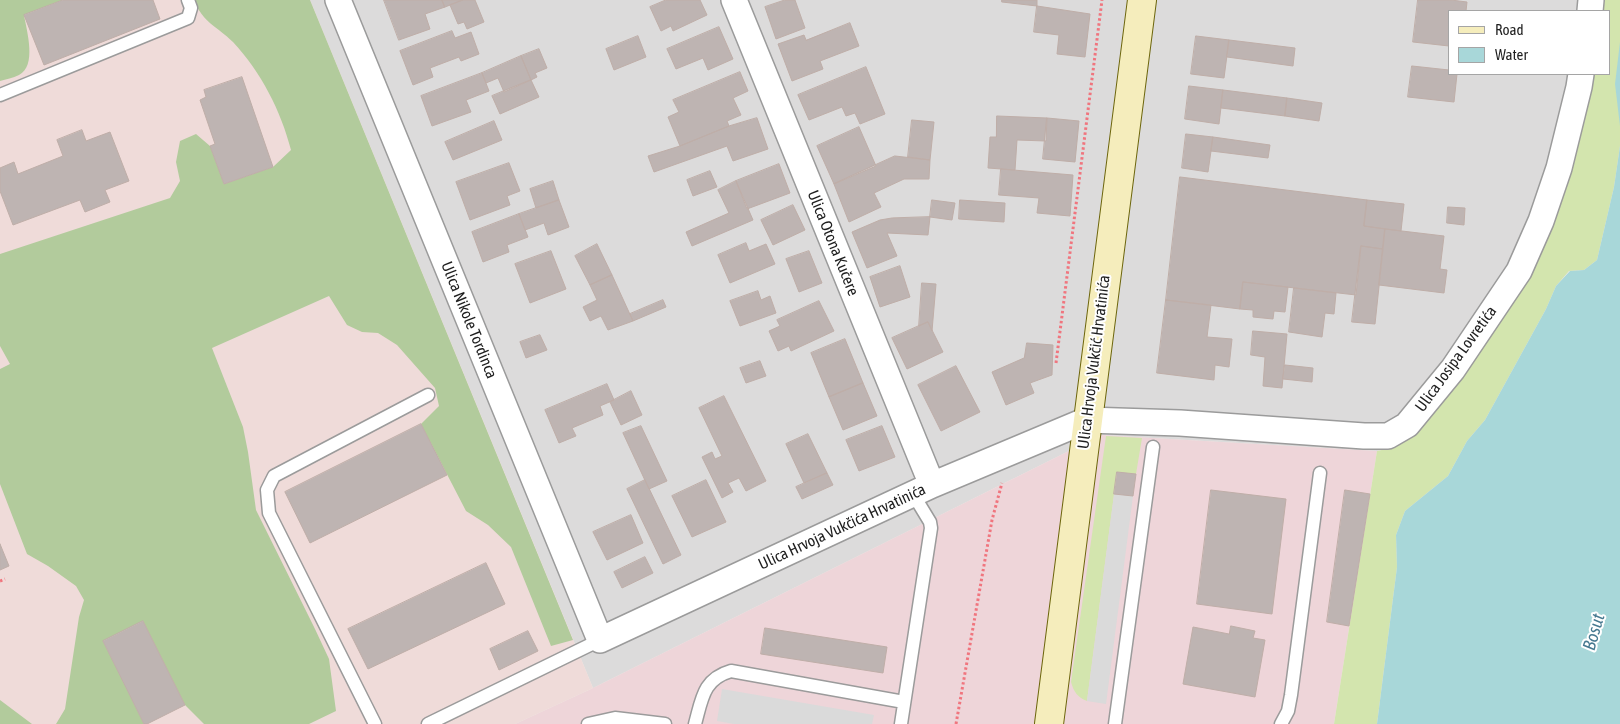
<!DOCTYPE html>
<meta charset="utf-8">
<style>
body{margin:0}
#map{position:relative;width:1620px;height:724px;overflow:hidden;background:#eee9e5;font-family:"Asap Condensed",sans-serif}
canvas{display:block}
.legend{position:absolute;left:1448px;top:10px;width:162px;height:65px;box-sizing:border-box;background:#fff;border:1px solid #a5a5a5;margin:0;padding:6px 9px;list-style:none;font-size:15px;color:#1e1e1e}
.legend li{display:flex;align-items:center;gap:10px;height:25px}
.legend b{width:25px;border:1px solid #a5a5a5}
</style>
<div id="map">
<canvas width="1620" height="724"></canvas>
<ul class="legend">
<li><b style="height:6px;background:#f5edbc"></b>Road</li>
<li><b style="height:14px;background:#a8d7d9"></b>Water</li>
</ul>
</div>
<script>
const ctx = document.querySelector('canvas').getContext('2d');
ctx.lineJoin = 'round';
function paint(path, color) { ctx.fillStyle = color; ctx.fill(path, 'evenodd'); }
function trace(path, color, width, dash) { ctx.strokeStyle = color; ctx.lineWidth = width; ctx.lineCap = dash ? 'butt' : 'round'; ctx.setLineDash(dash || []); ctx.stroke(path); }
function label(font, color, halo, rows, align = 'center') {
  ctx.font = font + ' "Asap Condensed",sans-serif'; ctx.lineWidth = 4; ctx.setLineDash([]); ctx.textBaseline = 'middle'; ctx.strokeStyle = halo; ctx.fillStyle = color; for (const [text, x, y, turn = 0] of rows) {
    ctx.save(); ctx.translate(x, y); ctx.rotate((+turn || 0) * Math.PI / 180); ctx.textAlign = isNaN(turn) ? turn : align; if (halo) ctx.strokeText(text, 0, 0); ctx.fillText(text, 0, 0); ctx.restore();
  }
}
paint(new Path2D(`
 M310 0H1602L1600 11H1449V74H1589L1548 228 1406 439 1396 447 1377 451 1101 435 593 688Z`), '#dcdbdb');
paint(new Path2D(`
 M1101 435 1377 451 1334 724H515L593 688Z`), '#eed5d9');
paint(new Path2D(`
 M0 0H310L593 688 515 724H0Z`), '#efdbd9');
paint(new Path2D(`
 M1602 0H1620V146L1614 187 1597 260 1584 270 1569 271 1556 286 1546 309 1485 420 1467 441 1448 476 1405 511 1396 535 1397 567 1377 724H1334L1377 451 1396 447 1406 439 1514 293 1589 74H1609V11H1600Z
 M1106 436 1142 438 1136 474 1117 472 1087 701C1077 697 1074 692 1071 682Z`), '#d3e5ae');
paint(new Path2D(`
 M0 0H63L24 15C27 32 37 66 19 75 13 78 6 79 0 81Z
 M194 0H310L573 640 551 646 511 547 488 525 466 511 421 424 439 406 435 388 397 345 378 333 362 332 347 325 329 296 212 348 243 427 248 452 256 510 315 629 329 659 336 711 309 724H204L185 705 143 621 103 641 144 724H56L65 709 79 617 84 600 76 586 48 566 27 554 0 484V369L10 364 0 346V254L170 198 180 181 176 162 180 141 196 134 210 146 224 184 273 167 291 150C281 111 261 72 233 42 217 26 203 23 194 0Z
 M0 700 32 724H0Z`), '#b2cb9c');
paint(new Path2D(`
 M1114 494 1133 496 1106 704 1087 701Z
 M722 689 874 715 872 724H734L717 721Z`), '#dadada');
paint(new Path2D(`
 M1620 42V126L1615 84Z
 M1620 146V724H1377L1397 567 1396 535 1405 511 1448 476 1467 441 1485 420 1546 309 1556 286 1570 271 1584 270 1597 260 1614 187Z`), '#a8d7d9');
const building = new Path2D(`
 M63 0H153L160 19 44 65 24 15Z
 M384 0H442L445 7 425 14 430 29 399 40Z
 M442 0H463L445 7Z
 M463 0H475L484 22 467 29 464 22 458 24 450 5Z
 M666 0H700L707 15 673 31 671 26 661 31 650 7Z
 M785 0H795L805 28 776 39 765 7Z
 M1002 0H1037V6L1002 2Z
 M1418 0H1451L1467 2 1466 11H1449V46L1413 42Z
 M1037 6 1090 14 1085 57 1057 54 1059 35 1034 32Z
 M850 23 859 46 820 61 823 69 792 81 778 44 804 35 806 40Z
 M719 27 733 59 708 70 703 58 676 69 667 49Z
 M452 31 455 38 471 32 479 54 461 61 459 57 430 68 433 77 413 85 400 51Z
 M638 36 646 57 614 70 606 49Z
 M1196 36 1229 40 1224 78 1191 74Z
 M1229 40 1295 48 1293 66 1227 57Z
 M539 49 547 68 535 73 537 77 531 80 521 56Z
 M521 56 531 80 504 92 498 78 486 83 482 73Z
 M1412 66 1449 70V74H1457L1454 102 1408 97Z
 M866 67 885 114 860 124 855 113 846 116 842 107 809 120 798 95Z
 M740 72 748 91 733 98 741 115 727 121 729 126 680 146 668 117 679 112 673 100Z
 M482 73 489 91 466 100 471 112 432 126 421 96Z
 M242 77 273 167 224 184 210 146 215 144 200 100 206 97 204 90Z
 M531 80 539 97 500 114 492 96Z
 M1189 86 1223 90 1219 124 1185 119Z
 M1223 90 1287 98 1285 116 1221 108Z
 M1287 98 1322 103 1319 121 1285 116Z
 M997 116 1047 118 1046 141 1017 140 1015 170 988 168 990 137H996Z
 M757 118 768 149 733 161 727 146 654 172 648 156 680 146 729 126Z
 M1047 118 1079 121 1075 162 1043 159Z
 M912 120 934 122 930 160 908 157Z
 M494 121 502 140 453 160 445 142Z
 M859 127 876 166 834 184 817 146Z
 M82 130 86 141 110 132 129 181 105 190 110 202 85 212 80 200 13 225 0 191V168L14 162 18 174 63 156 57 140Z
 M1186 134 1213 137 1208 172 1182 168Z
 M1213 137 1270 145 1268 158 1211 151Z
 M895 156 930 160 929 179H904L874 193 881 207 849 222 834 184Z
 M509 163 520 191 507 196 510 205 470 220 456 182Z
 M779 164 790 193 747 209 736 181Z
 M1001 169 1073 175 1070 216 1037 213 1039 198 999 195Z
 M710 171 717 187 693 196 687 180Z
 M1180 177 1367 200 1364 226 1385 229 1383 249 1361 246 1356 295 1243 282 1240 309 1166 300Z
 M553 181 559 200 536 208 530 189Z
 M736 181 753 220 692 246 686 232 729 213 718 190Z
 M559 200 569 227 548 235 544 223 525 230 519 214Z
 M932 200 955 203 952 220 930 217Z
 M960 200 1005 203 1004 222 959 219Z
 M1367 200 1404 204 1401 231 1364 226Z
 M793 205 805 230 773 245 761 220Z
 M1448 207 1465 208 1464 225 1447 223Z
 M519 214 528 237 507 245 509 252 483 262 472 232Z
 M930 217 928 235 887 233 897 256 867 268 852 232 880 220 892 218Z
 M1385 229 1444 236 1440 269 1447 270 1444 293 1379 285Z
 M746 243 749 251 766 244 775 264 730 283 718 255Z
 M597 244 612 275 590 285 575 256Z
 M1361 246 1383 249 1375 324 1352 322Z
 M551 251 566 289 530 303 515 264Z
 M809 251 822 283 799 292 786 259Z
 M900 266 910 297 880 307 870 277Z
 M612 275 633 321 608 330 601 316 590 321 583 307 597 300 590 285Z
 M1243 282 1288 287 1285 312 1274 311 1273 319 1253 317V310L1240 309Z
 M922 283 936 284 932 331 928 322 919 326Z
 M1294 288 1336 293 1334 314 1325 313 1322 337 1289 332Z
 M758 291 761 300 770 296 776 313 740 326 730 301Z
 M663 300 666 307 633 321 630 314Z
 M1166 300 1211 305 1207 337 1232 339 1229 367 1215 365 1214 380 1157 373Z
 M819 301 834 331 791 351 789 346 778 351 769 331 780 326 777 320Z
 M928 322 943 352 907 369 892 338Z
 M1253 331 1287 334 1282 388 1263 386 1265 357 1251 355Z
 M540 335 547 350 526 358 520 342Z
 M845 339 863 383 829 397 811 353Z
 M1027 343 1053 345 1052 375 1030 383 1034 393 1006 405 992 372 1024 358Z
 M760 361 766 376 746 383 740 368Z
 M1285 365 1313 368 1312 382 1283 379Z
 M956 366 980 412 941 431 918 385Z
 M863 383 877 416 843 430 829 397Z
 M607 384 614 400 600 406 603 415 572 428 576 436 559 443 545 410Z
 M631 391 642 415 621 425 610 402Z
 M724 396 766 481 746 491 739 478 728 483 733 492 722 498 702 457 712 452 715 459 722 456 699 408Z
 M421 424 447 475 310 543 285 492Z
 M641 426 667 481 649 489 623 433Z
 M882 426 895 457 859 471 846 440Z
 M808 434 827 473 804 483 786 444Z
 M1117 472 1136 474 1133 496 1114 494Z
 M827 473 833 485 802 499 796 487Z
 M645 480 681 555 663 564 627 489Z
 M706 480 726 522 692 537 672 496Z
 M1211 490 1286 499 1272 614 1197 604Z
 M1345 490 1370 494 1349 626 1327 622Z
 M631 515 643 543 607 560 593 532Z
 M0 544 9 566 0 570Z
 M645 557 653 573 622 588 614 572Z
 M486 563 505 604 368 669 348 629Z
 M143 621 185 705 147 724H144L103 641Z
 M1231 626 1255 631 1253 638 1265 640 1255 697 1183 684 1193 627 1229 634Z
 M765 628 887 647 883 673 761 654Z
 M528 631 538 651 499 670 490 649Z`);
paint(building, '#beb4b2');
trace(building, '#bfaea8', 1);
const lane = new Path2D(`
 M0 95 188 18 191 8 188 0
 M375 724 269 513 267 490 274 476 428 395
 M428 724 600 640
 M588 724 615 718 665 724
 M695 724C702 699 703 679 731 671L904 702
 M901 724 931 528 930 522 913 494
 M1115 724 1153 447
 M1281 724 1288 711 1291 695 1320 473`);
const street = new Path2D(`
 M338 0 600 640 932 485 1087 420 1180 423 1364 436H1388L1407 425 1453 369 1519 271 1541 221 1559 168 1579 87 1581 74
 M734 0 932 485
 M1590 11 1591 0`);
const secondary = new Path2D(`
 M1049 724 1142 0`);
trace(lane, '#9b9b9b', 15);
trace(street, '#9b9b9b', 28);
trace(secondary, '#6d660d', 30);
trace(new Path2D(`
 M1056 363 1102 0
 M0 581 5 579
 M956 724 992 520 1002 483`), '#f0757e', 3, [2.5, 2.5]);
trace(lane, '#fff', 12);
trace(street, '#fff', 25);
trace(secondary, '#f5edbc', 28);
label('16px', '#1e1e1e', '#fff', [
 ["Ulica Otona Kučere",833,243,68],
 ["Ulica Nikole Tordinca",469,320,68],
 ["Ulica Josipa Lovretića",1456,359,-54],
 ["Ulica Hrvoja Vukčić Hrvatinića",1094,362,-83],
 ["Ulica Hrvoja Vukčića Hrvatinića",842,527,-25]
]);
label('italic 18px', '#477990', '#fff', [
 ["Bosut",1594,632,-74]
]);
</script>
